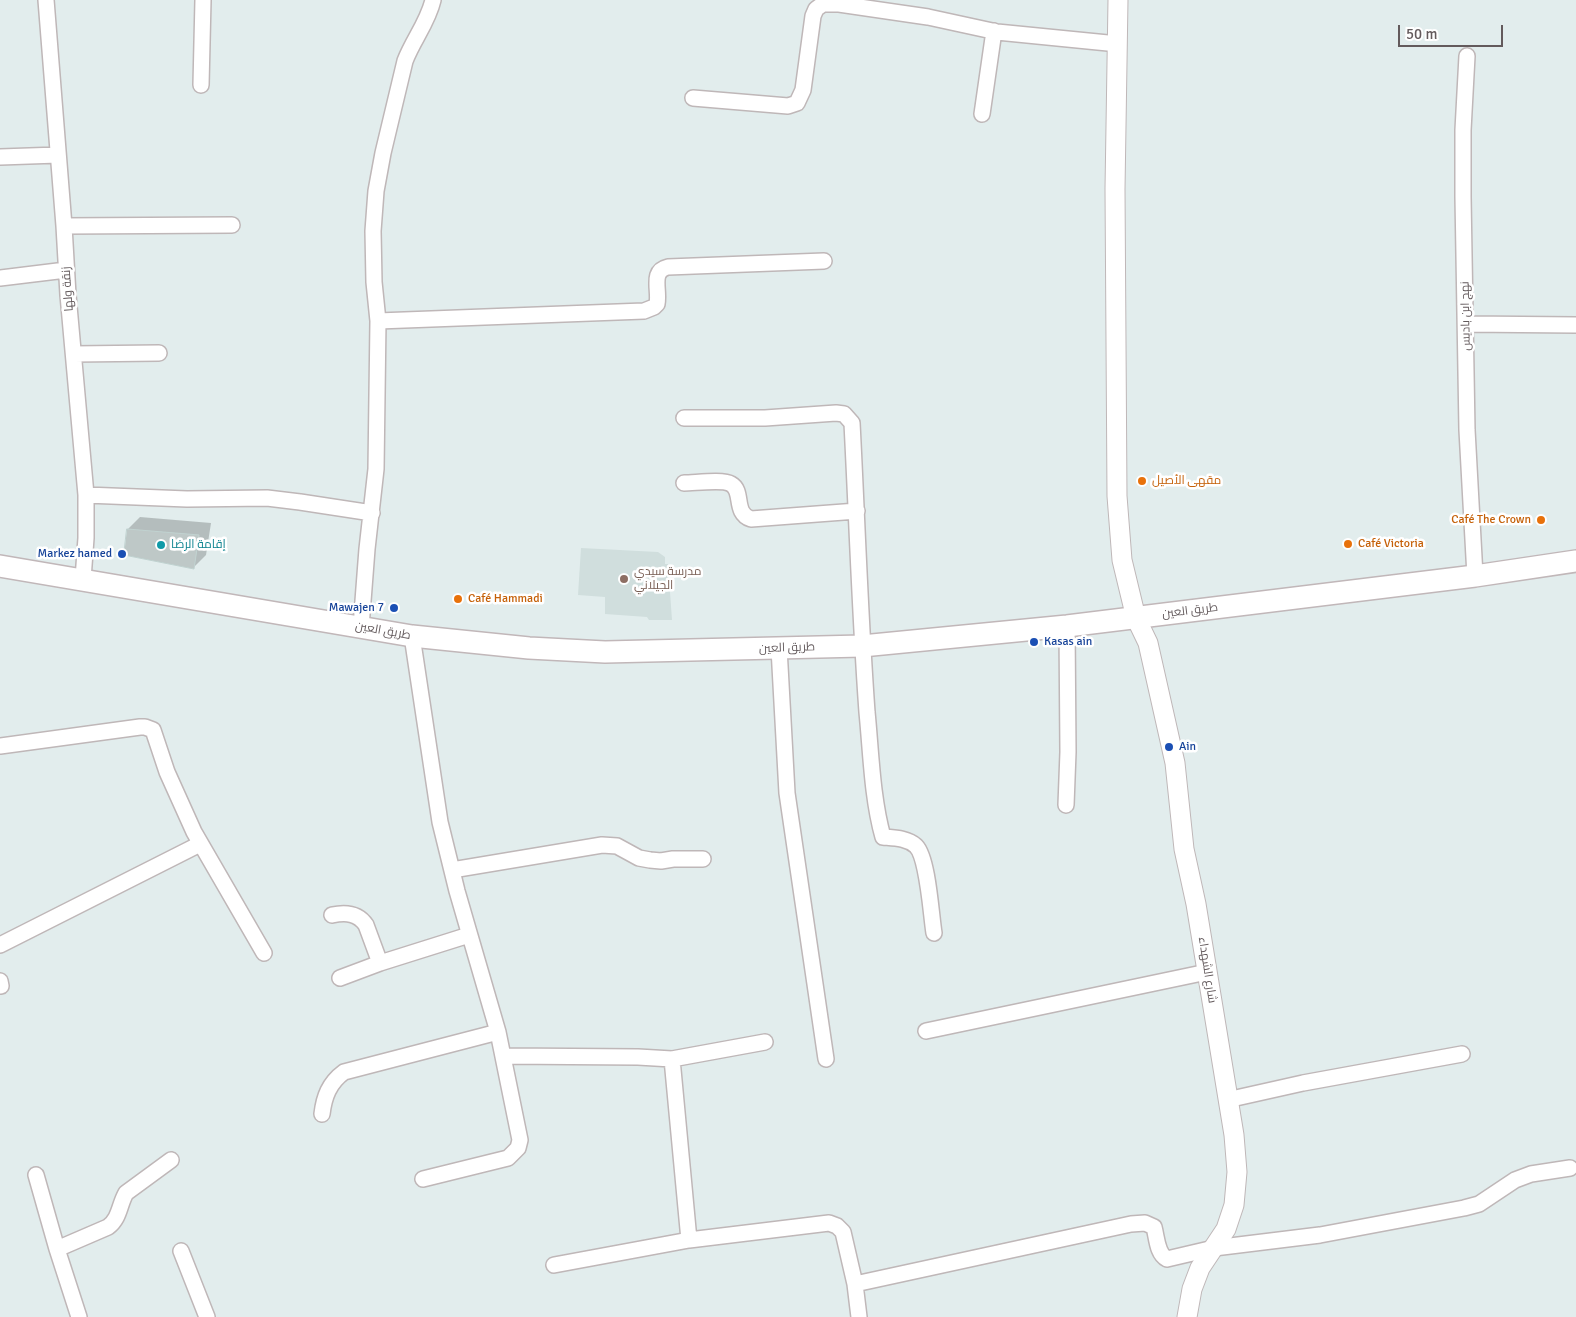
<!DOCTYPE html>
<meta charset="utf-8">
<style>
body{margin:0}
#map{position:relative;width:1576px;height:1317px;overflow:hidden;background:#e2eded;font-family:Signika,sans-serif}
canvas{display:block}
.scale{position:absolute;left:1398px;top:25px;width:105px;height:22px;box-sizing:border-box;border:2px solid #635a5c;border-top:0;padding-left:6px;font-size:15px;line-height:18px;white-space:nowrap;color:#635a5c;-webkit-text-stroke:4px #fff;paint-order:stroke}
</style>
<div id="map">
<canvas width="1576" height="1317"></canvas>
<div class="scale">50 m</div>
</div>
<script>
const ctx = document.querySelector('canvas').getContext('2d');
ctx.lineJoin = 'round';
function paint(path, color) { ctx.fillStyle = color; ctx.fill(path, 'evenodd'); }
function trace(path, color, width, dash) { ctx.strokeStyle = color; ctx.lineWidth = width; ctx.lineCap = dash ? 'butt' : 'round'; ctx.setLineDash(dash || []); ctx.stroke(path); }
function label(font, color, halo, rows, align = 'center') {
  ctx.font = font + ' Signika,Cairo,sans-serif'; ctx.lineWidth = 5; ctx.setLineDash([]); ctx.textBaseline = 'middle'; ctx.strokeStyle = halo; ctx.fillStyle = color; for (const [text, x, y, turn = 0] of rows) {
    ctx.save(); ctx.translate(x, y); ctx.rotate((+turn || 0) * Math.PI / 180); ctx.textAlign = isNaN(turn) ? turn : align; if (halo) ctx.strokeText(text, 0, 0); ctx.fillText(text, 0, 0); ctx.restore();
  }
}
paint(new Path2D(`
 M581 548 658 552 665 557V564H668L672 620H649L647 617 605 614V597L578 595Z`), '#d0dedd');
paint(new Path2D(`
 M140 517 211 523 206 555 194 567 128 529Z`), '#0003');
const building = new Path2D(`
 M127 529 199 535 194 569 124 555Z`);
paint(building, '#bec8c7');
trace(building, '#c0d2d0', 1);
const minor = new Path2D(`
 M46 0 64 226 68 295 86 495V538L83 579
 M1467 56 1463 130V197L1467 430 1475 576
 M201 85 203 0
 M693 98 788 106 797 103 803 90 813 16 816 9 823 4H839L928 17 997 32 1118 44
 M982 114 994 31
 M0 157 58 155
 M64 226 232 225
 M0 278 66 270
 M378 321 644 311 654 307 657 304C660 290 650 271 668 267L824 261
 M1466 324 1576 325
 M74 354 159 353
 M684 418H765L836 413 844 414 852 423C857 519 860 616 867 712 871 752 872 798 883 837 894 838 907 838 916 846 928 858 931 915 934 933
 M684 483C695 483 723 479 731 484 744 491 733 513 751 519L857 511
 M86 495 187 499 267 498 300 502 372 513
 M361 627 367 549 376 469 378 321 374 282 373 231 376 191 383 153 405 61C413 40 428 22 433 0
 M412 636 440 822 457 891 498 1032 520 1140 518 1148 508 1158 423 1179
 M779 648 787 793 826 1059
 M0 746 140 727H145L153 730 167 772 194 832 264 953
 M1066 805 1068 752 1067 626
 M452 870 602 845 617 846 639 858 650 860 661 861 673 859H703
 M332 915C346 912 358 913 366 925L380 963
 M0 945 200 844
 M340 978 380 963 469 935
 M0 981 1 986
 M926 1031 1207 972
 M504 1056 638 1057 672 1059 765 1042
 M672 1059 689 1240 829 1223 837 1226 843 1232 855 1284 859 1317
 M1227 1100 1303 1083 1462 1054
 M322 1114C324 1097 329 1083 344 1072L498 1032
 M36 1175 57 1249 79 1317
 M57 1249 108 1227C120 1218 119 1205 126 1193L171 1160
 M181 1251 207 1317
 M554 1265 689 1240
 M855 1284 1131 1224 1145 1223 1154 1227C1157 1238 1157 1254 1167 1259L1214 1248 1320 1235 1464 1208 1479 1204 1515 1180 1531 1174 1570 1168`);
const tertiary = new Path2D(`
 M1118 0 1115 189 1117 496 1122 560 1136 618 1148 643 1175 763 1184 849 1196 904 1234 1135 1237 1172 1234 1205 1226 1229 1200 1268 1192 1289 1187 1317`);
const secondary = new Path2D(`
 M0 566 412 636 529 648 605 652 862 646 1067 626 1475 576 1576 561`);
trace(minor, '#bfb7b8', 18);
trace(tertiary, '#bfb7b8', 21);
trace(secondary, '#c1b7b9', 24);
trace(minor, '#fff', 15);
trace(tertiary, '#fff', 19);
trace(secondary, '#fff', 21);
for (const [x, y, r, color] of [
 [1142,481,5,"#e8710a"],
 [1541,520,5,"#e8710a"],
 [1348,544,5,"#e8710a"],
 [161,545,5,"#0f9aa8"],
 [122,554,5,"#1a4fb4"],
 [624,579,5,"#8d6e63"],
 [458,599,5,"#e8710a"],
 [394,608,5,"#1a4fb4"],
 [1034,642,5,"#1a4fb4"],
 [1169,747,5,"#1a4fb4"]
]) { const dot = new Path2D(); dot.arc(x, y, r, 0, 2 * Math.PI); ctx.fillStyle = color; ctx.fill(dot); trace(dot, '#fff', 2); }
label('12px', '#635a5c', '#fff', [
 ["زنقة ولها",68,289,-94],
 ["نهج ابن باديس",1466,316,-91],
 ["طريق العين",1190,611,-7],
 ["طريق العين",383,631,10],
 ["طريق العين",787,648,-2],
 ["شارع الشهداء",1207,970,81]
]);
label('12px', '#c56008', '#fff', [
 ["مقهى الأصيل",1152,481],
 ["Café The Crown",1531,520,"right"],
 ["Café Victoria",1358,544],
 ["Café Hammadi",468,599]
], 'left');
label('12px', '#0d838f', '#fff', [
 ["إقامة الرضا",171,545]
], 'left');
label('12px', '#164399', '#fff', [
 ["Markez hamed",112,554],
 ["Mawajen 7",384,608],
 ["Kasas ain",1044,642,"left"],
 ["Ain",1179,747,"left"]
], 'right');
label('12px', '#785e54', '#fff', [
 ["مدرسة سيدي",634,572],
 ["الجيلاني",634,586]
], 'left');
</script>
